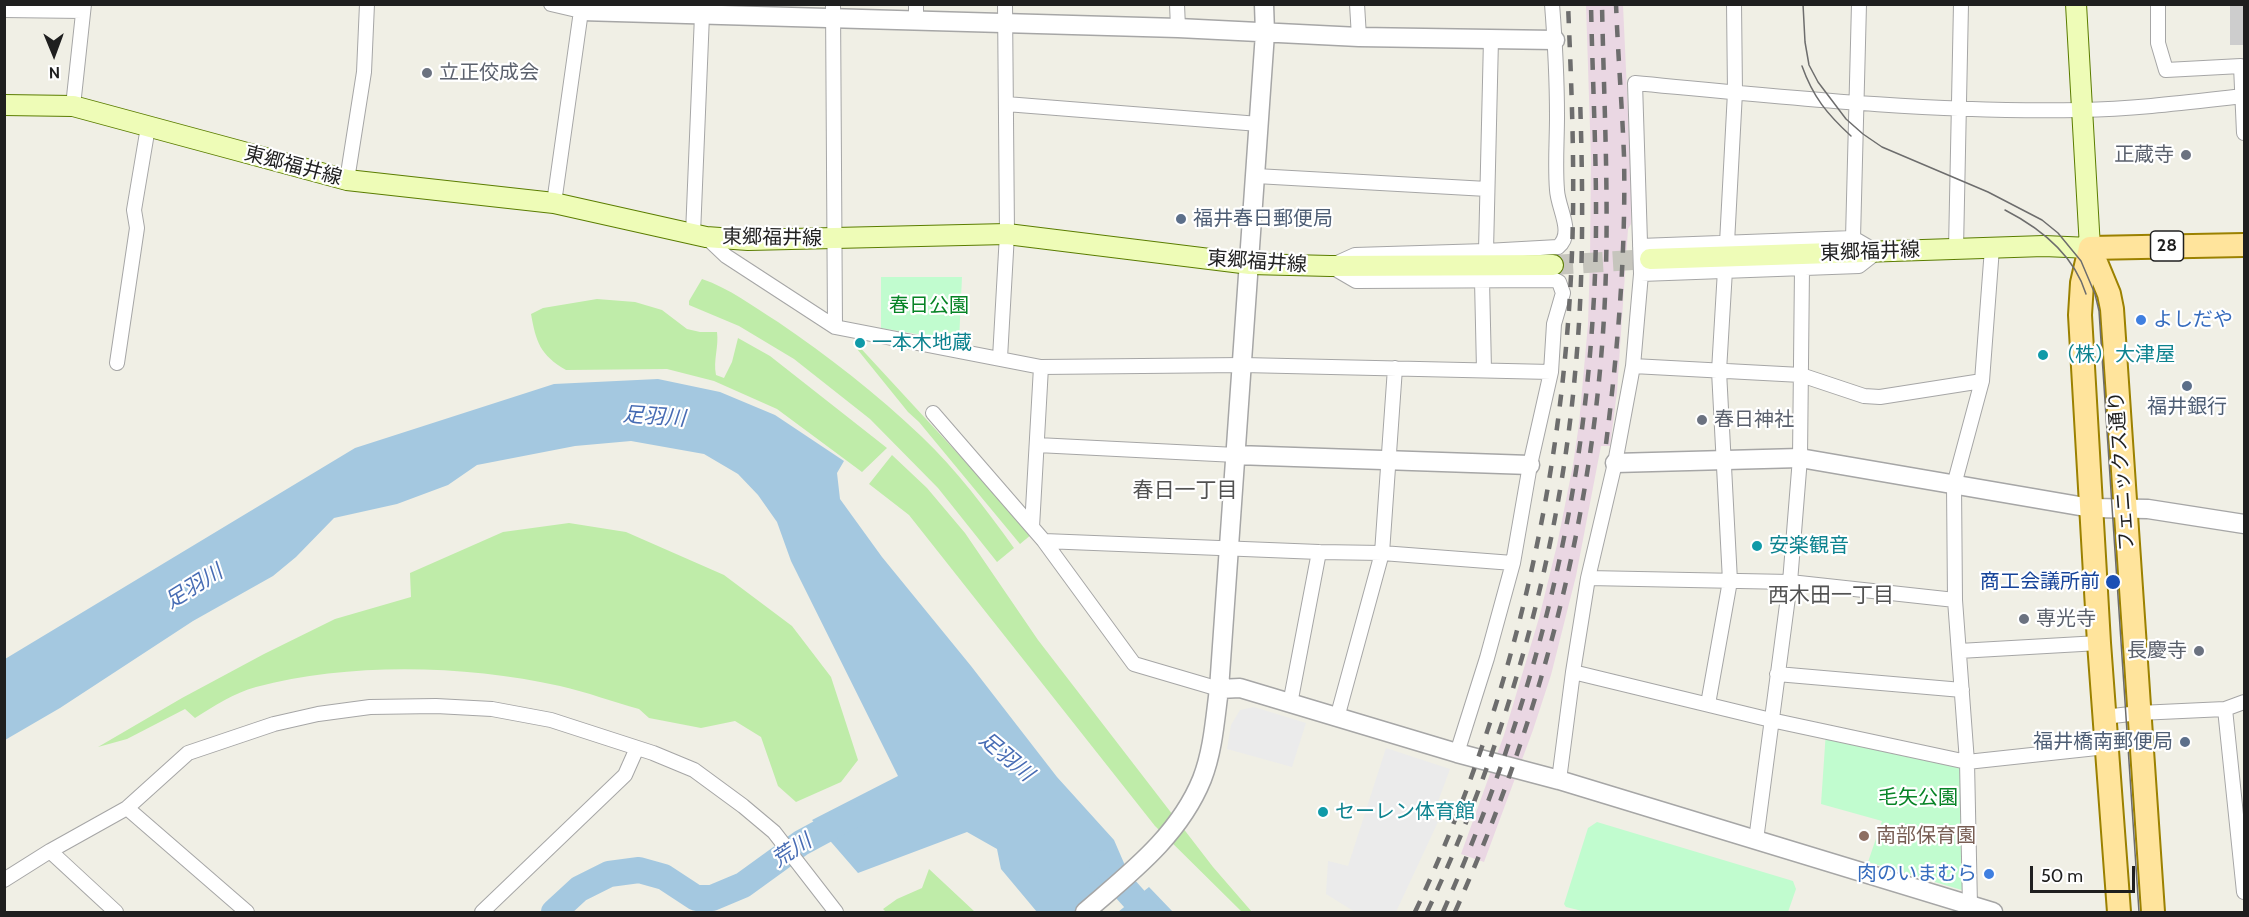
<!DOCTYPE html>
<meta charset="utf-8">
<style>
body{margin:0}
#map{position:relative;width:2249px;height:917px;overflow:hidden;background:#f0efe5;font-family:Cabin,sans-serif}
canvas{display:block}
.frame{position:absolute;inset:0;border:6px solid #1f1f1f;pointer-events:none}
.north{position:absolute;left:24px;top:24px;width:60px;height:60px;-webkit-text-stroke:4px #fff;paint-order:stroke;rotate:179deg;font-size:16px;font-weight:700;line-height:24px;text-align:center;color:#1f1f1f}
.north::after{content:'';display:block;margin:auto;width:21px;height:27px;background:#1f1f1f;clip-path:polygon(50% 0,100% 100%,50% 72%,0 100%)}
.scale{position:absolute;left:2030px;top:866px;width:105px;height:27px;box-sizing:border-box;border:3px solid #1f1f1f;border-top:0;padding-left:8px;font-size:18px;line-height:21px;white-space:nowrap;color:#1f1f1f;-webkit-text-stroke:4px #fff;paint-order:stroke}
</style>
<div id="map">
<canvas width="2249" height="917"></canvas>
<div class="frame"></div>
<div class="north">N</div>
<div class="scale">50 m</div>
</div>
<script>
const ctx = document.querySelector('canvas').getContext('2d');
ctx.lineJoin = 'round';
function paint(path, color) { ctx.fillStyle = color; ctx.fill(path, 'evenodd'); }
function trace(path, color, width, dash) { ctx.strokeStyle = color; ctx.lineWidth = width; ctx.lineCap = dash ? 'butt' : 'round'; ctx.setLineDash(dash || []); ctx.stroke(path); }
function label(font, color, halo, rows, align = 'center') {
  ctx.font = font + ' Cabin,"Noto Sans JP",sans-serif'; ctx.lineWidth = 4.5; ctx.setLineDash([]); ctx.textBaseline = 'middle'; ctx.strokeStyle = halo; ctx.fillStyle = color; for (const [text, x, y, turn = 0] of rows) {
    ctx.save(); ctx.translate(x, y); ctx.rotate((+turn || 0) * Math.PI / 180); ctx.textAlign = isNaN(turn) ? turn : align; if (halo) ctx.strokeText(text, 0, 0); ctx.fillText(text, 0, 0); ctx.restore();
  }
}
paint(new Path2D(`
 M1586 5H1623L1631 178V224L1628 229 1617 392 1610 446H1601L1576 576 1551 675 1533 730 1484 862 1461 854 1504 735 1539 618 1557 545 1573 465 1579 424 1588 324 1590 260 1591 159Z`), '#ead7e3');
paint(new Path2D(`
 M2230 5H2244V45H2230Z`), '#cdcdcd');
paint(new Path2D(`
 M702 279C729 288 754 307 778 322 828 356 877 394 921 436 956 469 986 509 1014 548L997 562 938 488 870 419 794 359 739 326 689 305V301Z
 M597 299 635 302 662 310 687 329 700 332H717C719 347 713 360 716 375L724 378 732 362 738 338 770 356 887 448 862 472 777 409 714 381 667 369 566 370C540 355 536 342 531 314L543 308Z
 M855 342 1032 534 1020 544 919 422 908 412 853 344Z
 M892 455 927 488 965 533 1038 640 1213 867 1252 912H1242L1155 826 909 515 869 484Z
 M569 523 626 532 724 575 792 626 831 677 858 760 841 782 796 802 778 786 761 737 735 721 701 728 649 718 639 709C613 702 587 692 560 686 465 665 350 662 256 687 234 693 214 706 195 718L185 709 127 739 98 747 182 698 264 654 335 619 411 597 410 573 503 532Z
 M929 869 975 912H886L883 909 897 899 922 888Z`), '#bfeca9');
paint(new Path2D(`
 M881 277H962L959 341 881 328Z
 M1826 731 1961 764 1965 891 1868 862 1882 821 1821 804Z
 M1597 822 1793 881 1796 889 1788 912H1586L1566 907 1564 904 1588 828Z`), '#c1fccf');
paint(new Path2D(`
 M1254 707 1306 723 1292 767 1227 749 1231 725 1240 710Z
 M1386 748 1450 769 1432 818 1438 822 1396 912H1355L1326 894 1328 861 1348 866Z`), '#ebebeb');
paint(new Path2D(`
 M658 379 720 392 775 415 844 461 837 473 840 499 882 557 971 666 1057 777 1114 840 1127 870 1077 912H1037L1001 869 997 849 967 832 858 873 812 820 898 776 791 561 777 522 758 495 738 474 704 454 631 441 575 446 477 465 448 485 397 504 334 518 296 557 273 576 193 621 60 708 5 740V659L355 448 554 384Z
 M1149 887 1173 912H1118Z`), '#a4c8e0');
trace(new Path2D(`
 M1102 863 1146 912
 M554 912 579 889 609 874 639 870 664 877 696 898H712L743 885 801 843 853 815`), '#a4c8e0', 26);
trace(new Path2D(`
 M1553 265 1650 259`), '#c6c5bd', 20, [20, 10]);
const minor = new Path2D(`
 M551 4 581 11 554 203
 M833 4 835 327
 M916 4V22
 M1177 4 1178 28
 M1357 4 1359 37
 M2158 4V43L2166 70 2241 66 2244 133
 M4 10 83 11
 M1006 104 1259 124
 M73 106 84 4
 M1256 176 1487 189
 M347 180 364 72 367 4
 M693 234 702 15
 M706 237 726 256 835 327 1041 367 1243 365 1551 372
 M1853 238 1859 4
 M1727 243 1735 92 1734 4
 M1640 246 1853 238 1877 252 1859 266 1641 274
 M1956 249 1961 4
 M1486 251 1491 39
 M1335 264 1355 255 1486 251 1558 247C1575 233 1558 209 1557 190 1555 166 1557 141 1557 116 1557 79 1555 42 1552 4
 M1332 267 1356 281 1555 280 1559 282 1563 293 1554 324 1551 372 1530 465 1513 563 1487 658 1457 753
 M1482 280 1484 370
 M1000 358 1007 234 1005 4
 M117 363 137 228 134 210 148 127
 M1633 366 1801 375 1864 396 1880 397 1982 381
 M933 413 1044 541 1134 664 1219 689
 M1037 445 1236 455
 M1032 527 1041 367
 M1044 541 1319 552 1382 553 1513 563
 M1588 578 1790 582 1955 600
 M1959 651 2099 643
 M1573 672 1771 720 1967 762 2106 747
 M1777 674 1962 690
 M1290 704 1319 552
 M1708 704 1730 581 1719 371 1725 270
 M2225 709 2244 892
 M2104 717 2139 713 2225 709 2244 702
 M1337 718 1382 553 1395 368
 M1559 780 1573 672 1588 578 1615 463 1633 366 1641 274 1635 83C1783 97 1932 113 2081 110 2136 109 2190 102 2244 96
 M127 808 188 753 274 724 318 714 370 707 436 706 492 709 551 720 653 753 694 770 743 806 774 832 836 912
 M1756 840 1790 582 1800 458 1802 268
 M50 851 116 912
 M4 880 50 851 127 808 247 912
 M1970 906 1967 762 1955 600 1954 485 1982 381 1992 248
 M482 912 625 775 637 748`);
const tertiary = new Path2D(`
 M581 11 1178 28 1359 37 1555 40
 M1236 455 1530 465
 M1615 463 1800 458 2091 508 2148 509 2244 524
 M1219 689 1240 688 1457 753 1559 780 1993 912
 M1085 912C1130 873 1179 836 1202 779 1213 751 1215 719 1219 689L1265 33 1264 4`);
const secondary = new Path2D(`
 M4 105 73 106 347 180 554 203 706 237 748 240 1007 234 1250 264 1330 266 1553 265
 M1650 259 2044 246 2090 248 2076 4`);
const primary = new Path2D(`
 M2090 248 2109 294 2112 309 2153 912
 M2090 248 2082 283 2080 315 2099 643 2119 912
 M2090 248 2244 245`);
trace(minor, '#a6a6a6', 16);
trace(tertiary, '#a6a6a6', 21);
trace(secondary, '#5b7d00', 22);
trace(primary, '#9b8100', 26);
trace(minor, '#fff', 14);
trace(tertiary, '#fff', 18);
trace(secondary, '#eefcb7', 20);
trace(primary, '#ffe49c', 22);
trace(new Path2D(`
 M1803 4 1805 42 1809 65 1818 82 1846 119 1863 134 1882 147 1988 192 2042 220 2058 233 2081 261 2095 294 2099 311 2139 912
 M1802 66C1813 97 1827 114 1851 136
 M2005 210C2040 228 2074 255 2086 294`), '#6d6d6d', 1.5);
trace(new Path2D(`
 M1606 444C1618 348 1626 252 1624 156 1622 105 1618 55 1616 4
 M1415 912C1518 694 1569 456 1573 215 1574 145 1571 75 1568 4
 M1427 912C1505 747 1559 557 1575 374 1584 282 1583 189 1580 97
 M1443 912C1529 717 1580 527 1593 313 1600 211 1593 107 1591 4
 M1455 912C1539 723 1592 524 1604 317 1610 213 1604 109 1602 4`), '#6d6d6d', 4.5, [12, 12]);
for (const [x, y, r, color] of [
 [427,73,6,"#6b7280"],
 [2186,155,6,"#6b7280"],
 [1181,219,6,"#5c6f8a"],
 [2141,320,6,"#3f7fe0"],
 [860,343,6,"#0f9aa8"],
 [2043,355,6,"#0f9aa8"],
 [2187,386,6,"#5c6f8a"],
 [1702,420,6,"#6b7280"],
 [1757,546,6,"#0f9aa8"],
 [2113,582,8,"#1a4fb4"],
 [2024,619,6,"#6b7280"],
 [2199,651,6,"#6b7280"],
 [2185,742,6,"#5c6f8a"],
 [1323,812,6,"#0f9aa8"],
 [1864,836,6,"#8d6e63"],
 [1989,874,6,"#3f7fe0"]
]) { const dot = new Path2D(); dot.arc(x, y, r, 0, 2 * Math.PI); ctx.fillStyle = color; ctx.fill(dot); trace(dot, '#fff', 2); }
for (const [x, y, w] of [
 [2167,246,33]
]) { const box = new Path2D(); box.roundRect(x - w / 2, y - 15, w, 30, 4.5); ctx.fillStyle = '#fff'; ctx.fill(box); trace(box, '#1f1f1f', 1.5); }
label('bold 18px', '#1f1f1f', null, [
 ["28",2167,246]
]);
label('20px', '#5b616d', '#fff', [
 ["立正佼成会",439,73],
 ["正蔵寺",2174,155,"right"],
 ["春日神社",1714,420],
 ["専光寺",2036,619],
 ["長慶寺",2187,651,"right"]
], 'left');
label('20px', '#1f1f1f', '#fff', [
 ["東郷福井線",293,166,15],
 ["東郷福井線",772,238,1],
 ["東郷福井線",1870,252,-2],
 ["東郷福井線",1257,262,4],
 ["フェニックス通り",2122,471,-94]
]);
label('20px', '#4e5e75', '#fff', [
 ["福井春日郵便局",1193,219],
 ["福井銀行",2187,407,"center"],
 ["福井橋南郵便局",2173,742,"right"]
], 'left');
label('20px', '#078426', '#fff', [
 ["春日公園",929,306],
 ["毛矢公園",1918,798]
]);
label('20px', '#366cbe', '#fff', [
 ["よしだや",2153,320],
 ["肉のいまむら",1977,874,"right"]
], 'left');
label('20px', '#0d838f', '#fff', [
 ["一本木地蔵",872,343],
 ["（株）大津屋",2055,355],
 ["安楽観音",1769,546],
 ["セーレン体育館",1335,812]
], 'left');
label('20px', '#164399', '#fff', [
 ["商工会議所前",2100,582]
], 'right');
label('20px', '#785e54', '#fff', [
 ["南部保育園",1876,836]
], 'left');
label('italic 21px', '#476cb4', '#fff', [
 ["足羽川",654,417,4],
 ["足羽川",194,587,-32],
 ["足羽川",1006,757,40],
 ["荒川",792,851,-33]
]);
label('21px', '#525252', '#fff', [
 ["春日一丁目",1185,491],
 ["西木田一丁目",1831,596]
]);
</script>
